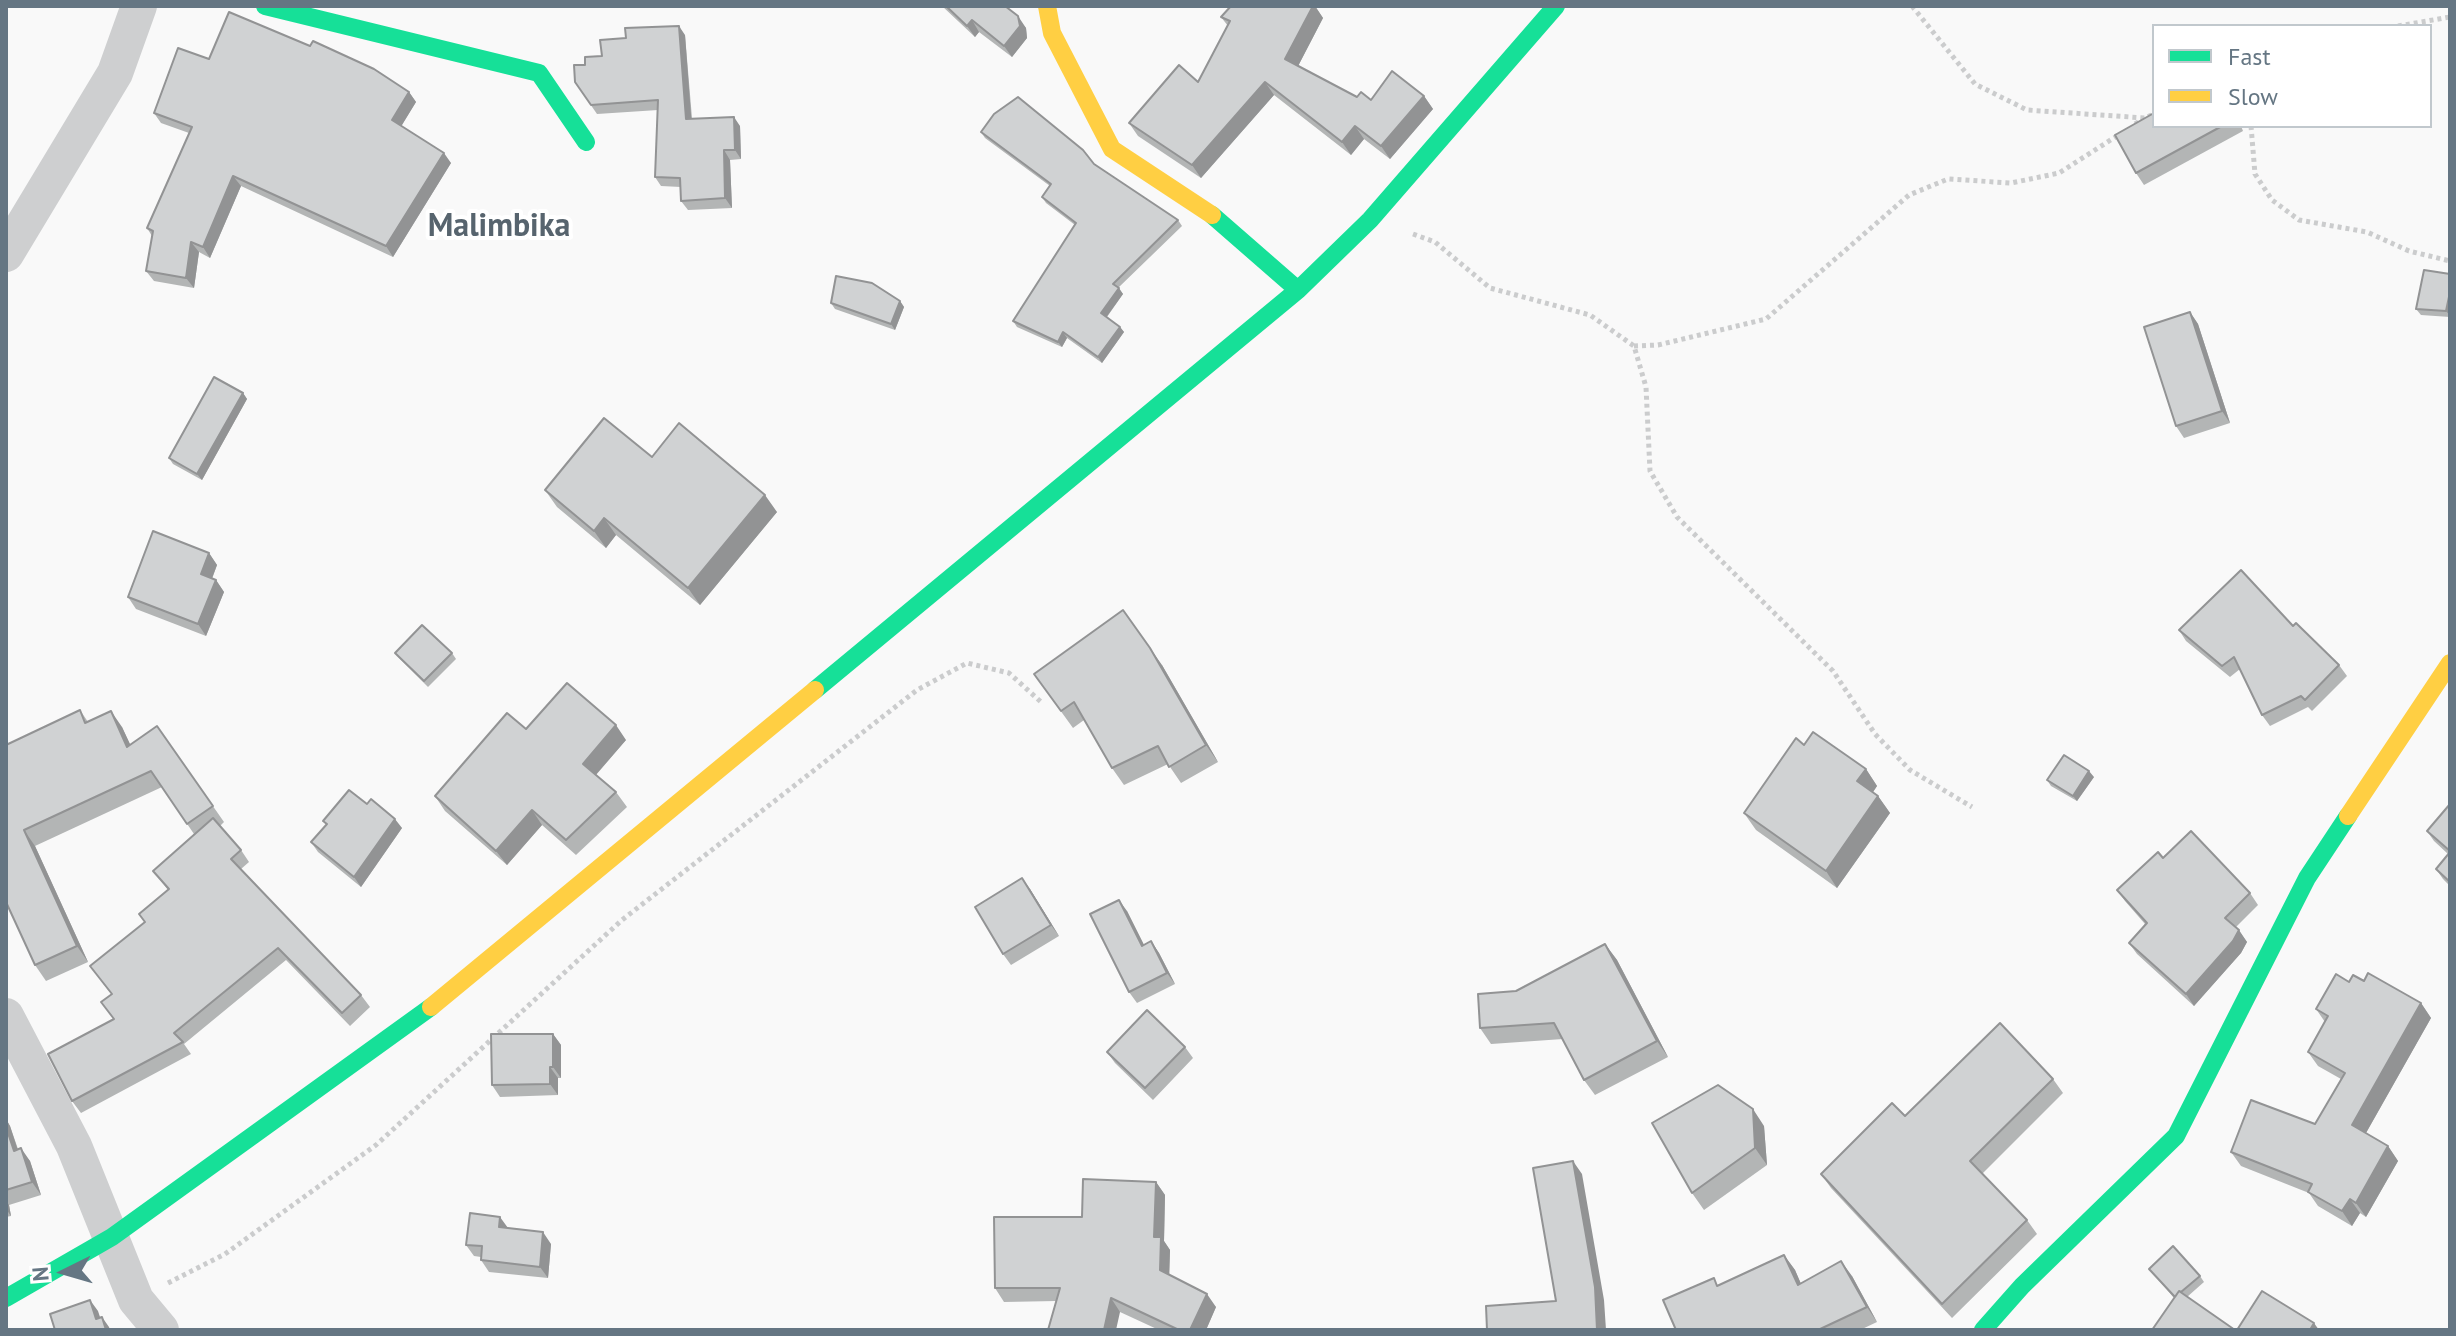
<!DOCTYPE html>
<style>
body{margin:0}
#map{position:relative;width:2456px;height:1336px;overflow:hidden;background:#f9f9f9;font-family:"PT Sans",sans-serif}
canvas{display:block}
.frame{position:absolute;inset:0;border:8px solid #657683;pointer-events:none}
.legend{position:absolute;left:2152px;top:24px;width:280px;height:104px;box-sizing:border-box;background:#fff;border:2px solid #c1c8cd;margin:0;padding:10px 14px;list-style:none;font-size:24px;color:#657683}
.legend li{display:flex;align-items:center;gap:16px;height:40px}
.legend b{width:40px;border:2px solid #c1c8cd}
.north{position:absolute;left:24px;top:1232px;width:80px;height:80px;-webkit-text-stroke:6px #fff;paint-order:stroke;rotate:265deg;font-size:22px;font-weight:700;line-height:32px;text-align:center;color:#657683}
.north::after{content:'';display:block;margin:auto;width:28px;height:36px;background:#657683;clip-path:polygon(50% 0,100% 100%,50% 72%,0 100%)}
</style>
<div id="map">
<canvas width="2456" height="1336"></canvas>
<div class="frame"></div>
<ul class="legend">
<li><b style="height:10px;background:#16e098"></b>Fast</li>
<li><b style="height:10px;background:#ffcf43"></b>Slow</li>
</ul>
<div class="north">N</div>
</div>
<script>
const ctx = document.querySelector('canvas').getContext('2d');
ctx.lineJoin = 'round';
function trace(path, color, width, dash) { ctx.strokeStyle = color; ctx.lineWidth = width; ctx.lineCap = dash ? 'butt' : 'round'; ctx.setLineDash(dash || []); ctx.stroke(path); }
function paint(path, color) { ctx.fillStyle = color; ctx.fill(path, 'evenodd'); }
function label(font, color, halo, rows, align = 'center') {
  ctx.font = font + ' "PT Sans",sans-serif'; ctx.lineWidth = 8; ctx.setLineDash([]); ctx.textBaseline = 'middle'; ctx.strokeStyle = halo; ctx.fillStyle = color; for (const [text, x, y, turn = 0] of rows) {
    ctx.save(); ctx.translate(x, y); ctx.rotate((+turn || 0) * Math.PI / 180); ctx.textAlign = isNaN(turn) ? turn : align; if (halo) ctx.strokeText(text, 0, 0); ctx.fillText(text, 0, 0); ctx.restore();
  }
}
trace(new Path2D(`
 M1912 6 1975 84 2027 110 2145 118 2154 114
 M2398 26 2450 17
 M2135 124 2145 118
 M2251 126 2255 174 2272 200 2299 220 2367 232 2409 251 2450 261
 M1413 234 1435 242 1490 288 1590 315 1634 346 1646 387 1650 471 1677 517 1833 671 1875 734 1910 770 1972 807
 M1634 346 1658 345 1766 319 1909 195 1948 179 2011 183 2059 173 2120 134
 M168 1283 225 1254 376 1145 622 920 917 690 967 663 1009 673 1041 702`), '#cbcccd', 5, [4, 4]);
trace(new Path2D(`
 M6 254 115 73 139 6
 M6 1016 74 1146 136 1300 161 1330`), '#cecfd0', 36);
trace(new Path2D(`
 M265 6 539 73 586 142
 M1212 215 1298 290
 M815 690 1298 290 1370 220 1556 6
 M6 1298 112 1237 431 1007
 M1983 1330 2022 1286 2176 1136 2307 878 2348 816`), '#16e098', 18);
trace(new Path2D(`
 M1047 6 1052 33 1112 149 1212 215
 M2348 816 2450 663
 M431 1007 815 690`), '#ffcf43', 18);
paint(new Path2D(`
 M942 6H1005L1026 28 1027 38 1012 57 979 32 975 37Z
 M1231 6H1315L1323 18 1298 66 1357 97 1371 100 1424 96 1433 109 1390 159 1364 139 1351 155 1274 95 1201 178 1138 136 1129 123 1198 82 1228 26 1221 17Z
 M685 35 692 118 740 126 741 159 730 160 732 208 688 210 681 201V187L661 186 655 177 658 110 597 114 575 82 585 65 602 56Z
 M209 59 409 92 416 102 401 126 451 163 393 257 241 186 210 258 199 252 194 288 154 281 146 271 152 236 147 228 189 133 161 123 154 113Z
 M2154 126H2241L2243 131 2144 185 2136 173Z
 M981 132 1094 164 1178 220 1182 226 1118 288 1123 294 1107 317 1120 327 1124 332 1102 363 1067 338 1062 347 1017 327 1013 321 1075 225 1046 203 1042 197 1050 186 985 138Z
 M2450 274V317L2421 315 2416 309Z
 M900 301 904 307 895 330 835 309 831 303Z
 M2190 312 2198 324 2230 423 2184 438 2176 426Z
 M243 393 247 399 202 480 173 464 169 458Z
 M652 457 777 512 700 605 616 535 606 548 557 507 545 490Z
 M209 553 217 565 212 579 216 580 224 592 206 636 136 609 128 597Z
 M2293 626 2339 665 2347 676 2312 711 2308 707 2270 726 2262 715 2240 669 2230 677 2186 641 2179 630Z
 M395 653H452L456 659 428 687 399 658Z
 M1162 665 1218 762 1181 783 1168 764 1124 785 1112 768 1084 720 1073 728 1034 674Z
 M80 710 88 722 122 727 130 745 157 726 224 822 220 826 241 850 249 862 241 869 361 995 370 1007 350 1026 286 960 184 1044 191 1054 81 1113 72 1101 114 1019 112 995 90 966 145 923 139 914 168 890 153 871 194 834 162 787 35 846 88 962 46 981 35 965 8 907 6 909V745Z
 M526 729 626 740 596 775 616 792 627 807 576 855 542 825 507 865 445 811 435 796Z
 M1804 745 1866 769 1877 786 1873 792 1878 796 1890 813 1837 888 1756 830 1744 813Z
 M2094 777 2077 801 2051 786 2047 780Z
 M367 804 402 828 361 887 318 852 311 842 326 825 323 821Z
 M2450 804V886L2443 879 2436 869 2448 854 2434 841 2427 831Z
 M2163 858 2250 893 2258 905 2236 927 2247 942 2241 953 2194 1006 2137 954 2129 943 2145 924 2125 901 2117 890Z
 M1030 889 1059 936 1011 965 1003 954Z
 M1127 911 1144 945 1151 941 1159 953 1175 984 1137 1003 1129 992Z
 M1605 944 1617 960 1668 1057 1595 1095 1584 1080 1563 1039 1491 1044 1480 1028 1516 991Z
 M2364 981 2421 1003 2431 1018 2366 1133 2388 1146 2398 1161 2366 1217 2360 1213 2352 1226 2318 1206 2309 1193 2241 1166 2231 1152 2315 1124 2341 1079 2318 1066 2308 1052 2325 1022 2316 1009 2349 982Z
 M553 1034 561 1045V1078H558V1095L500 1097 492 1085Z
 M1185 1047 1193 1058 1153 1100 1115 1063 1107 1052Z
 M2053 1079 2063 1093 1982 1174 2027 1220 2037 1234 1952 1318 1831 1188 1821 1174 1905 1116Z
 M6 1119 10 1126 18 1149 30 1161 41 1195 9 1205 11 1216 6 1217Z
 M1764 1126 1767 1165 1704 1210 1692 1193Z
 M1156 1182 1165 1195 1164 1241 1170 1250 1169 1275 1216 1307 1206 1330H1159L1120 1312 1056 1301 1004 1302 995 1288 1082 1217Z
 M508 1228 551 1244 548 1278 489 1272 481 1260V1257L474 1256 466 1245Z
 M1784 1255 1795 1270 1801 1284 1852 1276 1877 1322 1860 1330H1676L1719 1285Z
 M2149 1269 2200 1276 2204 1282 2187 1297 2174 1298Z`), '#b3b5b5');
paint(new Path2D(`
 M1313 6H1315L1323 18 1295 72 1285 59Z
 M1018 16 1026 28 1027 38 1012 57 1004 46Z
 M972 20 979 32 975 37 967 26Z
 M679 26 685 35 692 128 686 119Z
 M1265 82 1274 95 1201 178 1192 165Z
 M409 92 416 102 399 130 392 120Z
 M1424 96 1433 109 1390 159 1381 146Z
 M734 117 740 126 741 159 735 150Z
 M1355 126 1364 139 1351 155 1342 142Z
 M724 150 730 160 732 208 725 198Z
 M444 153 451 163 393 257 386 246Z
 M233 176 241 186 210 258 203 247Z
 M191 242 199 252 194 288 186 278Z
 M1119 288 1123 294 1105 319 1101 313Z
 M2450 292V316L2446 311Z
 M900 301 904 307 895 330 891 324Z
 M2190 312 2198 324 2230 423 2222 411Z
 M1120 327 1124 332 1102 363 1098 357Z
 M1063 332 1067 338 1062 347 1058 342Z
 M243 393 247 399 202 480 197 474Z
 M765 495 777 512 700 605 688 588Z
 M604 518 616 535 606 548 594 531Z
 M209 553 217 565 209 586 201 574Z
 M216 580 224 592 206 636 198 624Z
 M1150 648 1162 665 1218 762 1206 745Z
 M111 711 122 727 139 763 127 747Z
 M616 725 626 740 593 778 583 764Z
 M1866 769 1877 786 1869 798 1857 781Z
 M2089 771 2094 777 2077 801 2073 796Z
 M1878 796 1890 813 1837 888 1826 871Z
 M532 810 542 825 507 865 496 851Z
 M395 819 402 828 361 887 354 877Z
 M24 830 35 846 88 962 77 946Z
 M1022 878 1030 889 1059 936 1051 925Z
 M1119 900 1127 911 1150 957 1142 946Z
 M2239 930 2247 942 2241 953 2194 1006 2186 994Z
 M1151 941 1159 953 1175 984 1167 973Z
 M1605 944 1617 960 1668 1057 1657 1041Z
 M2421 1003 2431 1018 2362 1140 2352 1125Z
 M553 1034 561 1045V1078L553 1067Z
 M550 1067 558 1078V1095L550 1084Z
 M1753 1109 1764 1126 1767 1165 1755 1148Z
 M6 1119 10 1126 22 1163 14 1151 6 1127Z
 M2388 1146 2398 1161 2366 1217 2356 1203Z
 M21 1148 30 1161 41 1195 32 1182Z
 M1573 1161 1582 1174 1604 1300 1606 1330H1597Z
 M1156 1182 1165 1195 1164 1241 1170 1250 1169 1284 1160 1270 1154 1237Z
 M2350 1199 2360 1213 2352 1226 2342 1211Z
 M6 1201 9 1205 11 1216 6 1209Z
 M500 1217 508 1228 499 1227Z
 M543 1232 551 1244 548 1278 540 1267Z
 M1784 1255 1795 1270 1808 1300 1798 1285Z
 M1841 1261 1852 1276 1877 1322 1867 1307Z
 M1207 1294 1216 1307 1206 1330H1190Z
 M1111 1298 1120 1312 1116 1330H1104Z
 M90 1300 98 1311 104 1329 96 1319Z
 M102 1317 109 1327 110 1330H106Z
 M2314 1323 2319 1330H2310Z`), '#929394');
const building = new Path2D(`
 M946 6H1005L1018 16 1020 26 1004 46 972 20 967 26Z
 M1231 6H1313L1285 59 1357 97 1361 92 1371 100 1392 71 1424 96 1381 146 1355 126 1342 142 1265 82 1192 165 1129 123 1179 65 1198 82 1230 21 1221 17Z
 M229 12 310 46 313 41 374 69 409 92 392 120 444 153 386 246 233 176 203 247 191 242 186 278 146 271 153 231 147 228 192 127 154 113 178 48 209 59Z
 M679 26 686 119 734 117 735 150H724L725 198 681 201 680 178 655 177 658 100 591 105 575 82 574 65H585V57L602 56 600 40 626 38 625 28Z
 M1018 97 1083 150 1094 164 1178 220 1113 284 1119 288 1101 313 1120 327 1098 357 1063 332 1058 342 1013 321 1076 223 1042 197 1051 184 981 132 994 114Z
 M2154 113V126H2222L2136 173 2115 135Z
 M2424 270 2450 274V292L2446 311 2416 309Z
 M836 276 872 283 900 301 891 324 831 303Z
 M2190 312 2222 411 2176 426 2144 327Z
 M214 377 243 393 197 474 169 458Z
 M604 418 652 457 679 423 765 495 688 588 604 518 594 531 545 490Z
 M153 531 209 553 201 574 216 580 198 624 128 597Z
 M2241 570 2293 626 2296 623 2339 665 2305 700 2301 696 2262 715 2234 657 2222 666 2179 630Z
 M1123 610 1150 648 1206 745 1169 767 1158 746 1112 768 1074 702 1061 711 1034 674Z
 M422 625 452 653 424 681 395 653Z
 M567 683 616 725 583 764 616 792 566 840 532 810 496 851 435 796 507 713 526 729Z
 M80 710 85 723 111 711 127 747 157 726 213 806 187 824 151 771 24 830 77 946 35 965 6 902V745Z
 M1813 732 1866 769 1857 781 1878 796 1826 871 1744 813 1796 738 1804 745Z
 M2064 755 2089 771 2073 796 2047 780Z
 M349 790 367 804 371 799 395 819 354 877 311 842 327 824 323 821Z
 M2450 804V851L2427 831Z
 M213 818 241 850 231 859 361 995 342 1013 278 948 174 1033 183 1042 72 1101 48 1054 114 1019 101 1002 112 994 90 966 145 922 139 914 169 889 153 871Z
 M2191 831 2250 893 2225 918 2239 930 2233 941 2186 994 2129 943 2147 923 2117 890 2158 852 2163 858Z
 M2450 852V882L2436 869Z
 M1022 878 1051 925 1003 954 975 907Z
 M1119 900 1142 946 1151 941 1167 973 1129 992 1090 914Z
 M1605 944 1657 1041 1584 1080 1554 1023 1480 1028 1478 994 1516 991Z
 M2368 973 2421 1003 2352 1125 2388 1146 2356 1203 2350 1199 2342 1211 2308 1192 2312 1184 2231 1152 2251 1100 2315 1124 2345 1073 2308 1052 2328 1016 2316 1009 2336 974 2349 982 2353 975 2364 981Z
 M1147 1010 1185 1047 1145 1088 1107 1052Z
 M2000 1023 2053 1079 1970 1161 2027 1220 1942 1304 1821 1174 1892 1103 1905 1116Z
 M491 1034H553V1067H550V1084L492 1085Z
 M1718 1085 1753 1109 1755 1148 1692 1193 1652 1123Z
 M6 1127 14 1151 21 1148 32 1182 6 1190Z
 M1573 1161 1595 1287 1597 1330H1487L1486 1306 1556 1301 1533 1168Z
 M1083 1179 1156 1182 1154 1237H1161L1160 1270 1207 1294 1190 1330H1179L1111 1298 1104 1330H1048L1060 1288H995L994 1217H1082Z
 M470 1213 500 1217 499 1227 543 1232 540 1267 481 1260 482 1246 466 1245Z
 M2173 1246 2200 1276 2181 1292 2179 1291 2175 1297 2149 1269Z
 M1784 1255 1798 1285 1841 1261 1867 1307 1818 1330H1676L1663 1300 1714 1278 1717 1286Z
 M2179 1291 2235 1330H2152Z
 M2262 1291 2314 1323 2310 1330H2237Z
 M90 1300 96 1319 102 1317 106 1330H55L50 1314Z`);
paint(building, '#d0d2d3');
trace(building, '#929394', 2);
label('bold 32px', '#57646e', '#fff', [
 ["Malimbika",499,227]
]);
</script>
